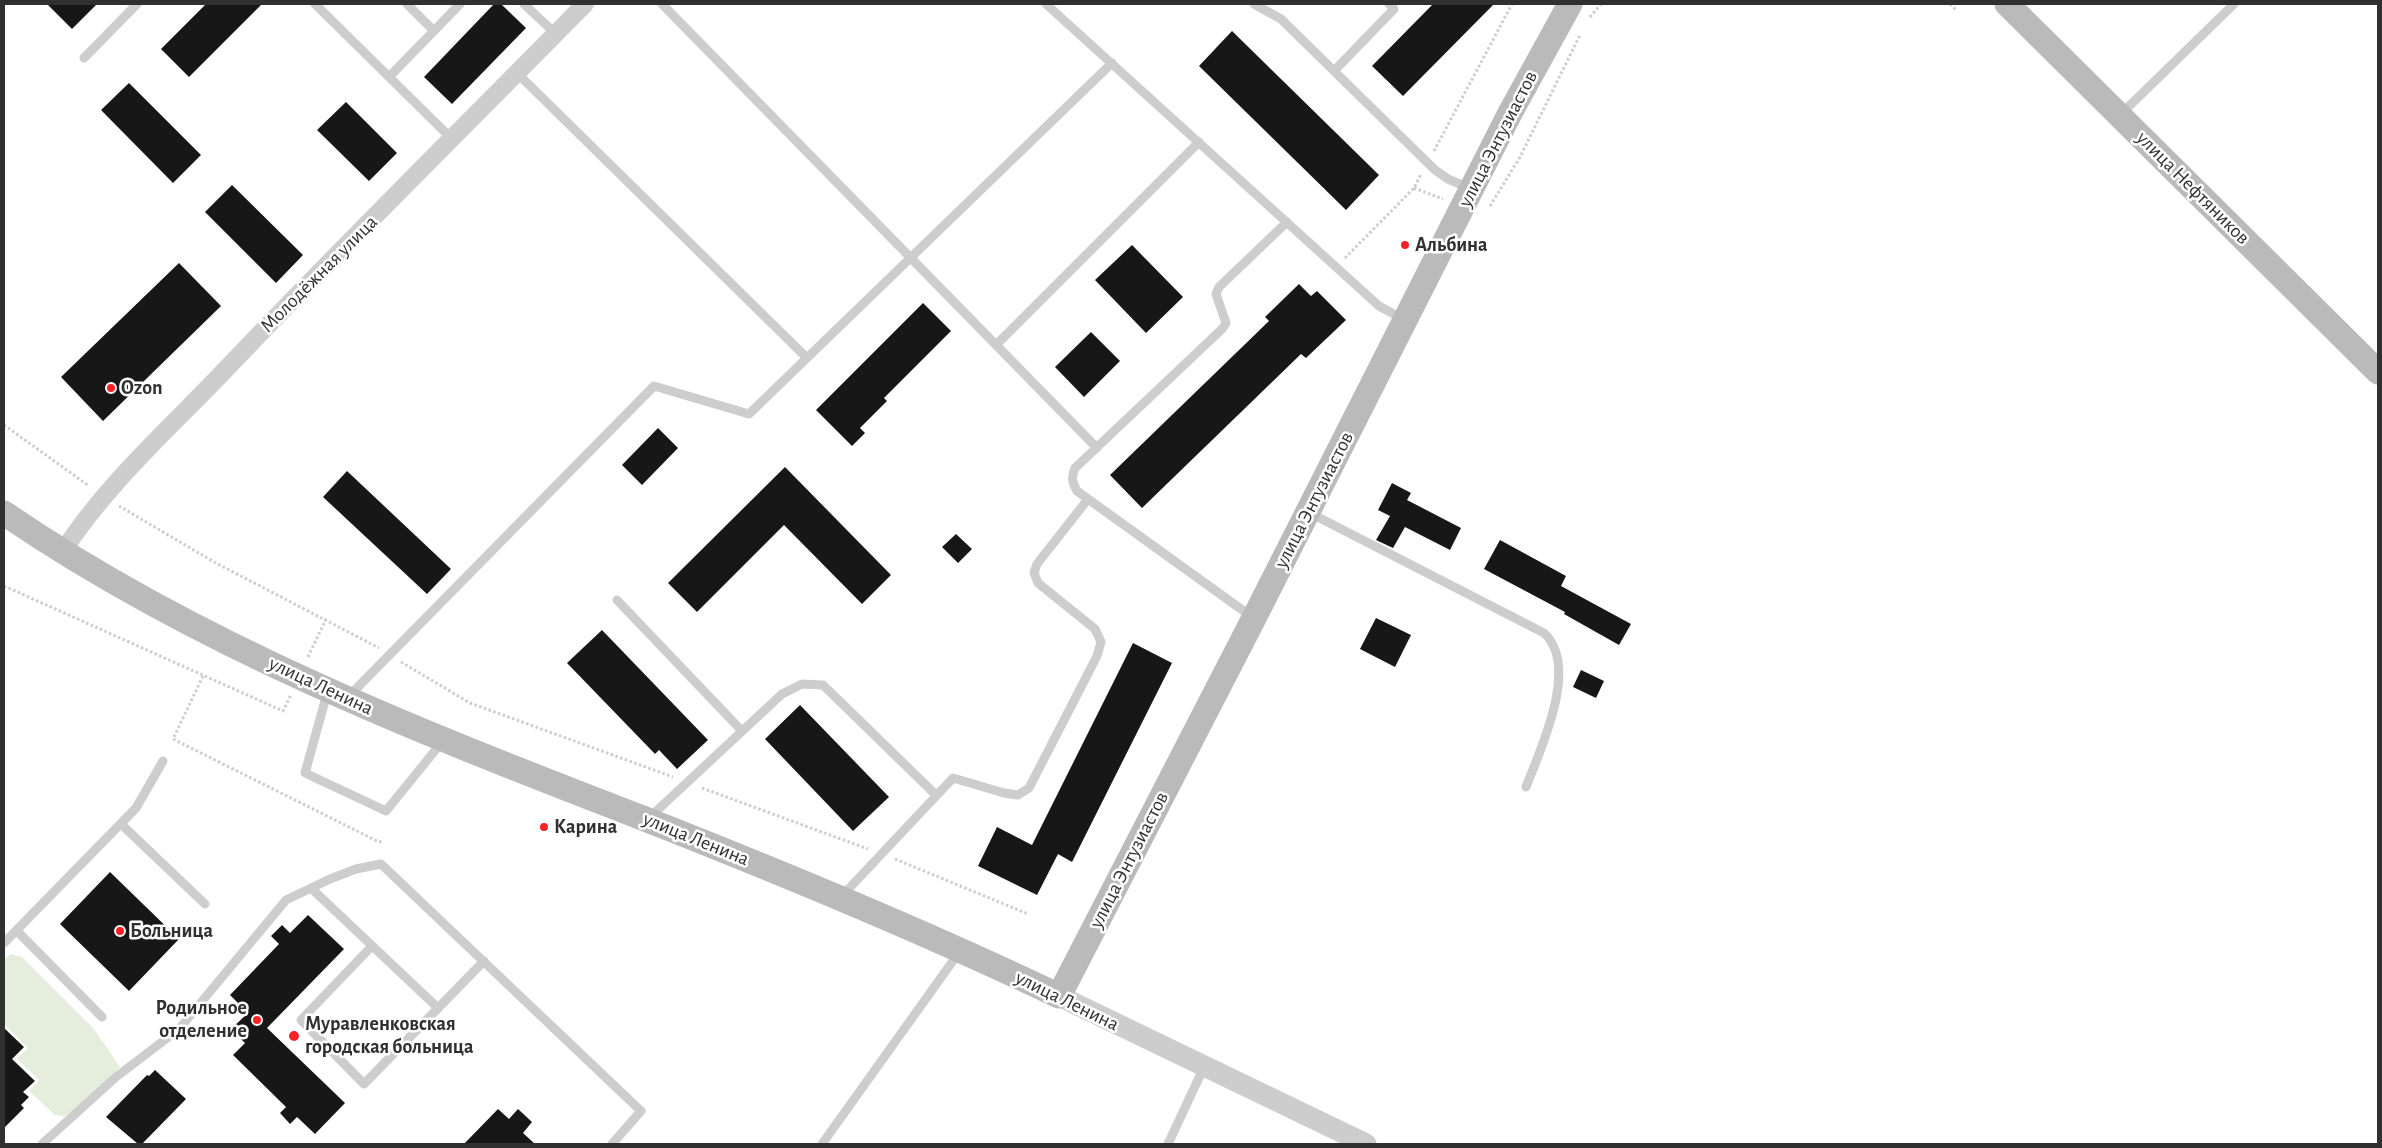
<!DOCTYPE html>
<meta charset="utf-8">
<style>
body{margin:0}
#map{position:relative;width:2382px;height:1148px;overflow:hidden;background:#fff;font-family:"Alegreya Sans",sans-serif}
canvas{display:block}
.frame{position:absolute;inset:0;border:5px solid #303030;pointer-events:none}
</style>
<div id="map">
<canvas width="2382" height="1148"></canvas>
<div class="frame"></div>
</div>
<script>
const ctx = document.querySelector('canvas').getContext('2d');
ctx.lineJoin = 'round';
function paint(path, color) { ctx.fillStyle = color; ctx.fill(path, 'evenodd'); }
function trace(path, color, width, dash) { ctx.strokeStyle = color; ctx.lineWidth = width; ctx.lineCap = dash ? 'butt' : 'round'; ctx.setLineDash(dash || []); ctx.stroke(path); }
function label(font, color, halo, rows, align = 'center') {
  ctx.font = font + ' "Alegreya Sans",sans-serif'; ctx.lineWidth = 5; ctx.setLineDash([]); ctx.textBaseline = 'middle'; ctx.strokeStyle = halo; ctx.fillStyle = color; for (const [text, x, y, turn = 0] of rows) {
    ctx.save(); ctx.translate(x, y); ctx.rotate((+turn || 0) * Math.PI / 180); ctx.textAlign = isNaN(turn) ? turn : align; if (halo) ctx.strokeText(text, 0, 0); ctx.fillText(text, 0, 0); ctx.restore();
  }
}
paint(new Path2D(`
 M11 954 22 957 94 1029 120 1067 76 1111 65 1116 55 1115 29 1091 39 1080 17 1059 28 1048 4 1024V959Z`), '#e5eedc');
paint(new Path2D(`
 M47 4H97L72 29Z
 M206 4H262L189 77 161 49Z
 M494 4H501L526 28 452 104 424 77Z
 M1433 4H1494L1403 96 1372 66Z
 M1232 31 1379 175 1346 210 1199 66Z
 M129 83 201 155 173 183 101 110Z
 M346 102 397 153 369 181 317 130Z
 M232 185 303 255 276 283 205 212Z
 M1132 245 1183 297 1146 333 1095 280Z
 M179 263 221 306 103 421 61 377Z
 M1299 284 1311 296 1317 291 1346 320 1306 358 1301 354 1142 508 1110 475 1269 321 1265 317Z
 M923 303 951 331 884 398 887 401 860 428 865 433 852 446 816 410Z
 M1091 332 1120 361 1084 397 1055 367Z
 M658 428 678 448 642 485 622 465Z
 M785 467 891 575 862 604 784 525 697 612 668 583Z
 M347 471 451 569 427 594 323 497Z
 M1392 483 1411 493 1407 500 1461 528 1450 550 1405 527 1393 548 1376 540 1390 516 1378 510Z
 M956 534 972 549 958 563 942 547Z
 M1500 540 1566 576 1561 586 1631 624 1619 645 1564 614 1565 612 1484 569Z
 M1376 618 1411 635 1395 667 1360 649Z
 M602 630 708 740 677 769 659 750 655 754 567 663Z
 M1133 643 1172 663 1072 862 1058 854 1037 895 978 866 997 827 1032 845Z
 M1581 670 1604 681 1596 698 1573 687Z
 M800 705 889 797 853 831 765 739Z
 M110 872 179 939 129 991 60 924Z
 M308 915 344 949 267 1028 345 1103 315 1134 297 1117 290 1124 280 1113 286 1107 233 1055 245 1043 231 1029 248 1013 230 995 279 944 271 936 282 925 290 933Z
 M4 1028 24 1047 12 1059 35 1081 23 1092 29 1097 21 1105 24 1108 4 1128Z
 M155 1070 186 1099 142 1144H138L106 1117 147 1075 149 1076Z
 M498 1109 509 1119 518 1109 532 1122 523 1133 535 1144H464Z`), '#171717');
trace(new Path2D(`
 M1950 4 1956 10
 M1590 17 1601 4
 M1434 151 1512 4
 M1414 188 1443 199
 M1490 206 1520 157 1580 35
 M1345 258 1414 188 1421 174
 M4 425 89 486
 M119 506 214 562 379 648
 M4 586 283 711 291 695
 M308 657 326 619
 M401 662 470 703 673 777
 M203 676 173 739 377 841 382 842
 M702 788 868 849
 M895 859 1028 914`), '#cdcdcd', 3, [2.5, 2.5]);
trace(new Path2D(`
 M315 4 452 139
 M407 4 434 31
 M524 4 556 34
 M662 4 1097 448
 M1046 4 1379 306 1403 319
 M1254 4 1281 19 1435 170 1448 179 1469 188
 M84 58 137 4
 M1334 71 1394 9 1389 4
 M517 73 807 358
 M389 77 460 4
 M2120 115 2234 4
 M996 345 1199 142
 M1308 512 1544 633C1580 666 1541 748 1526 787
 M617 600 742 731
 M1252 617 1077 491C1072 482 1071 477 1075 468L1222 329 1226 323 1216 294 1219 287 1287 222
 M328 690 305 773 386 811 442 742
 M348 697 654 386 749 414 1112 63
 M650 817 782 694 802 684 823 685 936 795
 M121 824 205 904
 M311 888 438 1008
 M841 897 953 778 1004 793 1018 795 1029 788 1097 656 1101 642 1095 629 1038 583 1034 573 1037 564 1088 499
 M17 931 102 1017
 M4 943 136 808 163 761
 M371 947 301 1020 364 1084 484 961
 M42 1144 116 1077 179 1029 286 900 330 879 356 869 381 864 641 1111 612 1144
 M822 1144 960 951
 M1168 1144 1204 1067`), '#cdcdcd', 9);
trace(new Path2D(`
 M62 553C105 485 171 427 227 368 344 245 466 125 585 4`), '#cdcdcd', 18);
trace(new Path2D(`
 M1059 996 1366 1144`), '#cdcdcd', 21);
trace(new Path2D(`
 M2007 4 2378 372
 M4 513C200 647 425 734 645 819 785 874 923 931 1059 996L1254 618 1510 113 1570 4`), '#bababa', 25);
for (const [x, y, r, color] of [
 [1405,245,5,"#f72225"],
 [111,388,5,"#f72225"],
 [544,827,5,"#f72225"],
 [120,931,5,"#f72225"],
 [257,1020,5,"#f72225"],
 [294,1036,6,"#f72225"]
]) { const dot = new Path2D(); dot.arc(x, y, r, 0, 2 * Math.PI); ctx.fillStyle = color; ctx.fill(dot); trace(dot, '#fff', 2); }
label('20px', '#303030', '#fff', [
 ["улица Энтузиастов",1498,139,-63],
 ["улица Нефтяников",2193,188,45],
 ["Молодёжная улица",319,274,-45],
 ["улица Энтузиастов",1314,500,-63],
 ["улица Ленина",321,686,25],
 ["улица Ленина",696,839,22],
 ["улица Энтузиастов",1129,860,-63],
 ["улица Ленина",1067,1001,26]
]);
label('bold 20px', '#303030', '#fff', [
 ["Альбина",1415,245],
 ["Ozon",121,388],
 ["Карина",554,827],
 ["Больница",130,931],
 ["Родильное",247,1008,"right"],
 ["отделение",247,1031,"right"],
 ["Муравленковская",305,1024],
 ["городская больница",305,1047]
], 'left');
</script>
